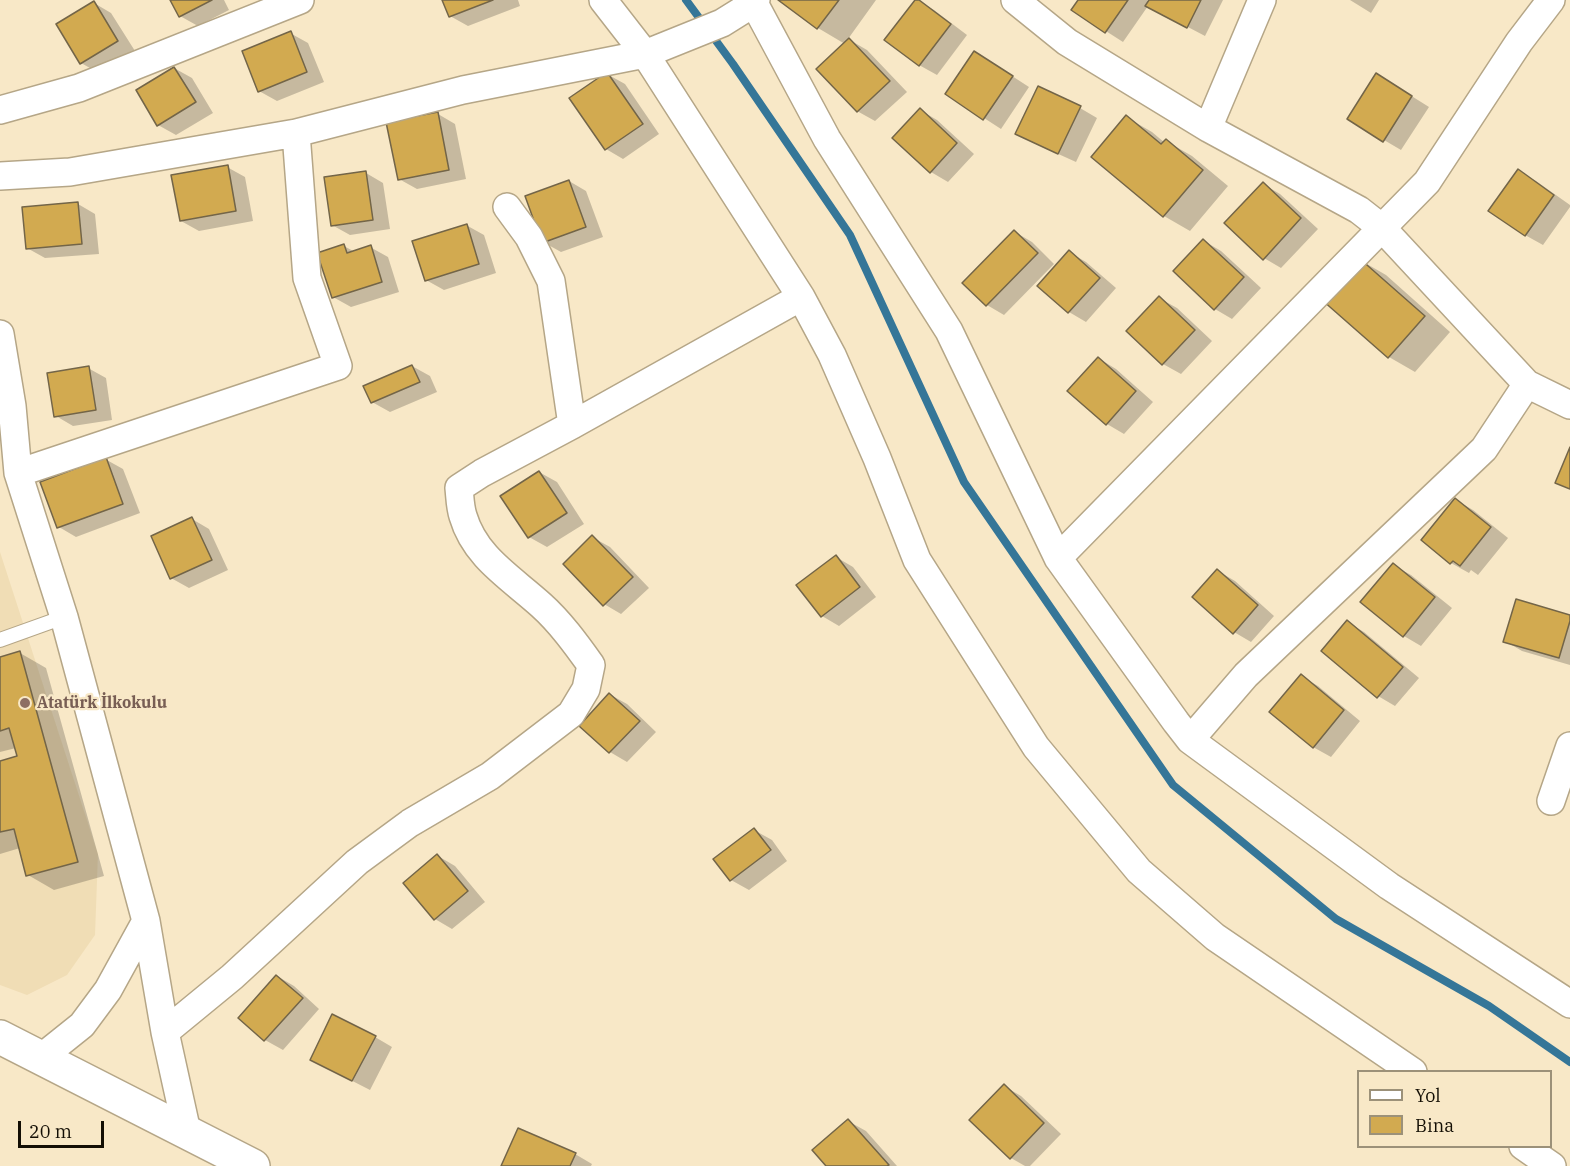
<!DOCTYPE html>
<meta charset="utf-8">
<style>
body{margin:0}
#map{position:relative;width:1570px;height:1166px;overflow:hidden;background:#f8e8c7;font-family:"IBM Plex Serif",serif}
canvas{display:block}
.legend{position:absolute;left:1357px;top:1070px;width:195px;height:78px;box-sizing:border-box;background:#f8e8c7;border:2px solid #9c9179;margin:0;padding:8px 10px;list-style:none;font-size:18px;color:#130e04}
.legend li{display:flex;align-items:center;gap:12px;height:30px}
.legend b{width:30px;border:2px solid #9c9179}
.scale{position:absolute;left:18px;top:1121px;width:86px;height:27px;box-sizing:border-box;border:3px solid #130e04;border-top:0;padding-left:8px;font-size:18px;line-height:21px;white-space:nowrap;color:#130e04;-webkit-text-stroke:4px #f8e8c7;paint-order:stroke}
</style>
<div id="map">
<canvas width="1570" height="1166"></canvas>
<ul class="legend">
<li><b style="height:8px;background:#fff"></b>Yol</li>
<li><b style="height:16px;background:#d2aa50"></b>Bina</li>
</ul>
<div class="scale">20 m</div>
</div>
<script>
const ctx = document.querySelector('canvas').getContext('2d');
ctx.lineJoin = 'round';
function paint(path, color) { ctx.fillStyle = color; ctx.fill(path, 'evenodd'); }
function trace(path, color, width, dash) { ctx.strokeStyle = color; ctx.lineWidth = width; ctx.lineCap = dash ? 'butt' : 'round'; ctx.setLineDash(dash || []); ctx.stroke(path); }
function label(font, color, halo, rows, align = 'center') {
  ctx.font = font + ' "IBM Plex Serif",serif'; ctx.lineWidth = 4.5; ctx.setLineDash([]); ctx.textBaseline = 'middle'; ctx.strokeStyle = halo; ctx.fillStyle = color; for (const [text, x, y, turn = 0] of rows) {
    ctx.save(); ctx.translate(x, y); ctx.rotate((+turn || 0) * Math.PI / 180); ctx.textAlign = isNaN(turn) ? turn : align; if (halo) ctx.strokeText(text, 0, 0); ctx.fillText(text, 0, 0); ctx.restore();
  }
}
paint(new Path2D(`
 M0 552 98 854 95 935 67 975 27 995 0 985Z`), '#f0ddb5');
paint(new Path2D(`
 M172 0H224L229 10 198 26 180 16Z
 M444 0H518L520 6 468 26 450 16Z
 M780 0H876L848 39 867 50 907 92 875 121 857 111 845 44 818 28Z
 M917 0 934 10 967 35 937 75 919 65Z
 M1080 0H1147L1150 2V0H1223L1205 36 1148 6 1123 42 1073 10Z
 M1350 0H1379L1371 13Z
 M94 3 111 13 135 51 99 73 81 63Z
 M290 33 308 43 324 82 277 101 259 91Z
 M992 63 1029 87 1001 129 947 94Z
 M174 68 192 78 213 113 176 135 158 125Z
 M607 74 625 84 659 134 623 159 606 149Z
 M1394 85 1429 107 1401 150 1384 140Z
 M1080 108 1097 118 1076 162 1034 143Z
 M920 110 937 120 974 154 948 182 931 172Z
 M438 114 455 124 466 179 417 189 399 179Z
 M1126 117 1152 132 1165 143 1166 141 1192 156 1228 186 1190 231 1164 216 1093 157Z
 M227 167 245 177 253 221 199 231 181 221Z
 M1518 171 1536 181 1570 205V207L1543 245 1525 235Z
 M366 173 383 183 390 229 350 235 332 225Z
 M569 181 586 191 603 237 561 252 543 242Z
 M1263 184 1280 194 1318 229 1281 268 1264 258Z
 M78 204 95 214 99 254 45 258 27 248Z
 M466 225 484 235 496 273 444 290 426 280Z
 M1015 232 1032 242 1054 264 1004 315 987 305Z
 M1204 241 1221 251 1261 288 1232 319 1215 309Z
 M344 246 355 252 370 247 388 257 399 292 351 307 333 297Z
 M1069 252 1086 262 1116 288 1086 322 1069 312Z
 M1360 260 1386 275 1450 332 1415 372 1389 357Z
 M1159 298 1177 308 1212 341 1181 374 1163 364Z
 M1098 358 1116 369 1153 402 1124 434 1107 424Z
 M412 366 430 376 437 392 390 412 372 402Z
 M88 368 106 378 112 420 73 426 56 416Z
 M105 459 123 469 140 513 76 537 59 527Z
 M539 472 557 482 584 524 547 547 529 537 502 496Z
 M1456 500 1473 510 1508 538 1478 575 1471 570 1469 573 1451 563 1423 540Z
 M192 519 209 529 228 570 189 588 171 578Z
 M592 537 610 547 649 588 621 614 604 604Z
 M836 557 853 567 876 597 839 626 822 616Z
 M1393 565 1411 575 1452 608 1421 646 1404 636Z
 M1218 571 1235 581 1274 616 1251 642 1234 632Z
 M1570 617V665L1522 651 1505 641Z
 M1347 622 1364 632 1419 678 1395 706 1378 696Z
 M20 653 46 668 104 876 54 890 28 875 20 848 0 854V762L19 757 16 748 0 752V658Z
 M1301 676 1318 686 1360 721 1331 757 1313 747Z
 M609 694 627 704 656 732 627 762 610 752 581 725Z
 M754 830 772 840 787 861 749 890 731 880 715 860Z
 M438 856 455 866 485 902 452 929 435 919Z
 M277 976 294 986 319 1009 283 1050 265 1040 240 1018Z
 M375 1037 392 1047 370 1090 329 1069Z
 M1004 1086 1021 1096 1061 1134 1030 1166H1025L1011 1158Z
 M848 1121 866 1131 897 1166H828Z
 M575 1154 592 1164 591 1166H503Z`), '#0003');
trace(new Path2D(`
 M686 0 733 64 850 235 964 482 1173 785 1336 919 1489 1006 1570 1062`), '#357698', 8);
const building = new Path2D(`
 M170 0H212L179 17Z
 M442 0H493L449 17Z
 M778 0H839L817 29Z
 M915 0H919L951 24 919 66 884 40Z
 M1078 0H1128L1105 33 1071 10Z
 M1149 0H1201L1187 28 1145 6Z
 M94 1 118 41 80 64 56 24Z
 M291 31 307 72 258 92 242 51Z
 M849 38 890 81 857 112 816 69Z
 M974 51 1013 76 983 120 945 94Z
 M174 67 196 102 157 126 136 90Z
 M607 72 643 124 605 150 569 98Z
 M1376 73 1412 96 1383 142 1347 119Z
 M1038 86 1081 106 1058 154 1015 134Z
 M920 108 957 143 930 173 892 138Z
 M438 112 449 170 398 180 386 122Z
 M1126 115 1161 144 1166 139 1203 170 1163 217 1091 157Z
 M228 165 236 211 180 221 171 175Z
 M1518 169 1554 195 1525 236 1488 211Z
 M366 171 373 220 331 226 324 177Z
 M569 180 586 227 542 243 525 196Z
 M1263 182 1301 218 1263 260 1224 223Z
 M78 202 82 244 26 249 22 207Z
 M467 224 479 264 425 281 412 241Z
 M1014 230 1038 253 986 306 962 283Z
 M1203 239 1244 277 1214 310 1173 271Z
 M344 244 347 253 371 245 382 282 332 298 317 253Z
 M1069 250 1100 278 1068 313 1037 286Z
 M1359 258 1425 316 1388 358 1322 300Z
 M1159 296 1195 330 1162 365 1126 331Z
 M1098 357 1136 391 1106 425 1067 391Z
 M412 365 420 382 371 403 363 386Z
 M89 366 96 410 54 417 47 373Z
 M1570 447V489L1555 483Z
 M106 457 123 504 57 528 40 482Z
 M539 471 567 513 528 538 500 496Z
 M1455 498 1491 527 1460 566 1453 561 1450 564 1421 540Z
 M192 517 212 560 170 579 151 536Z
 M592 535 633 577 603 606 563 564Z
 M836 555 860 587 821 617 796 585Z
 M1393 563 1435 597 1403 637 1360 602Z
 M1217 569 1258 605 1233 634 1192 597Z
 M1516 599 1570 615V621L1559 658 1503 642Z
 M1347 620 1403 667 1377 698 1321 651Z
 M20 651 78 862 26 876 14 829 0 832V761L17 756 9 728 0 731V657Z
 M1301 674 1344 710 1313 748 1269 712Z
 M609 693 640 721 609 753 579 726Z
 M754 828 771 850 730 881 713 859Z
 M437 854 468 891 434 920 403 883Z
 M276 975 303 998 264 1041 238 1018Z
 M332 1014 376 1036 352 1081 310 1060Z
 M1004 1084 1044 1123 1010 1159 969 1120Z
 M848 1119 889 1165 887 1166H826L812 1150Z
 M518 1128 576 1153 570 1166H501Z`);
paint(building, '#d2aa50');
trace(building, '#736548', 1.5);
const lane = new Path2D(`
 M0 640 64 617`);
const street = new Path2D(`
 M603 0 645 54 801 297 832 355 877 458 917 560 1036 747 1139 871 1215 937 1413 1072
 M750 0 754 3 827 139 949 331 1058 558 1176 722 1190 740 1389 886 1570 1004
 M1015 0 1067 42 1208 128 1359 210 1382 228 1527 384 1570 405
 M0 110 79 88 300 0
 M1208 128 1262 0
 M0 176 70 172 296 133 463 90 645 54 722 23 754 3 756 0
 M507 207 529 237 551 281 572 425
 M0 334 12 406 18 473 64 617 146 921 165 1032 187 1132
 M18 473 338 366 307 278 296 133
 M1058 558 1427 182 1519 42 1551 0
 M1190 740 1246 675 1484 449 1527 384
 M1551 801 1570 746
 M165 1032 232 977 357 862 410 823 490 776 571 714 586 689 591 665C576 644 560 622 541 605 510 577 475 557 463 516 460 507 460 497 459 488L482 473 572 425 801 297
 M42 1057 82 1025 108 990 146 921
 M1523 1146 1552 1166`);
const secondary = new Path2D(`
 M0 1037 253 1166`);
trace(lane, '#b5a687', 16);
trace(street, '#b5a687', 30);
trace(secondary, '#b5a687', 36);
trace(lane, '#fff', 14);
trace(street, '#fff', 27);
trace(secondary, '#fff', 33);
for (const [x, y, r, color] of [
 [25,703,6,"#8d6e63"]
]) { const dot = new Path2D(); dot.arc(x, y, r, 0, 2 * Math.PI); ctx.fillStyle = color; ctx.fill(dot); trace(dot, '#f8e8c7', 2); }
label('bold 16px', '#785e54', '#f8e8c7', [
 ["Atatürk İlkokulu",37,703]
], 'left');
</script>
